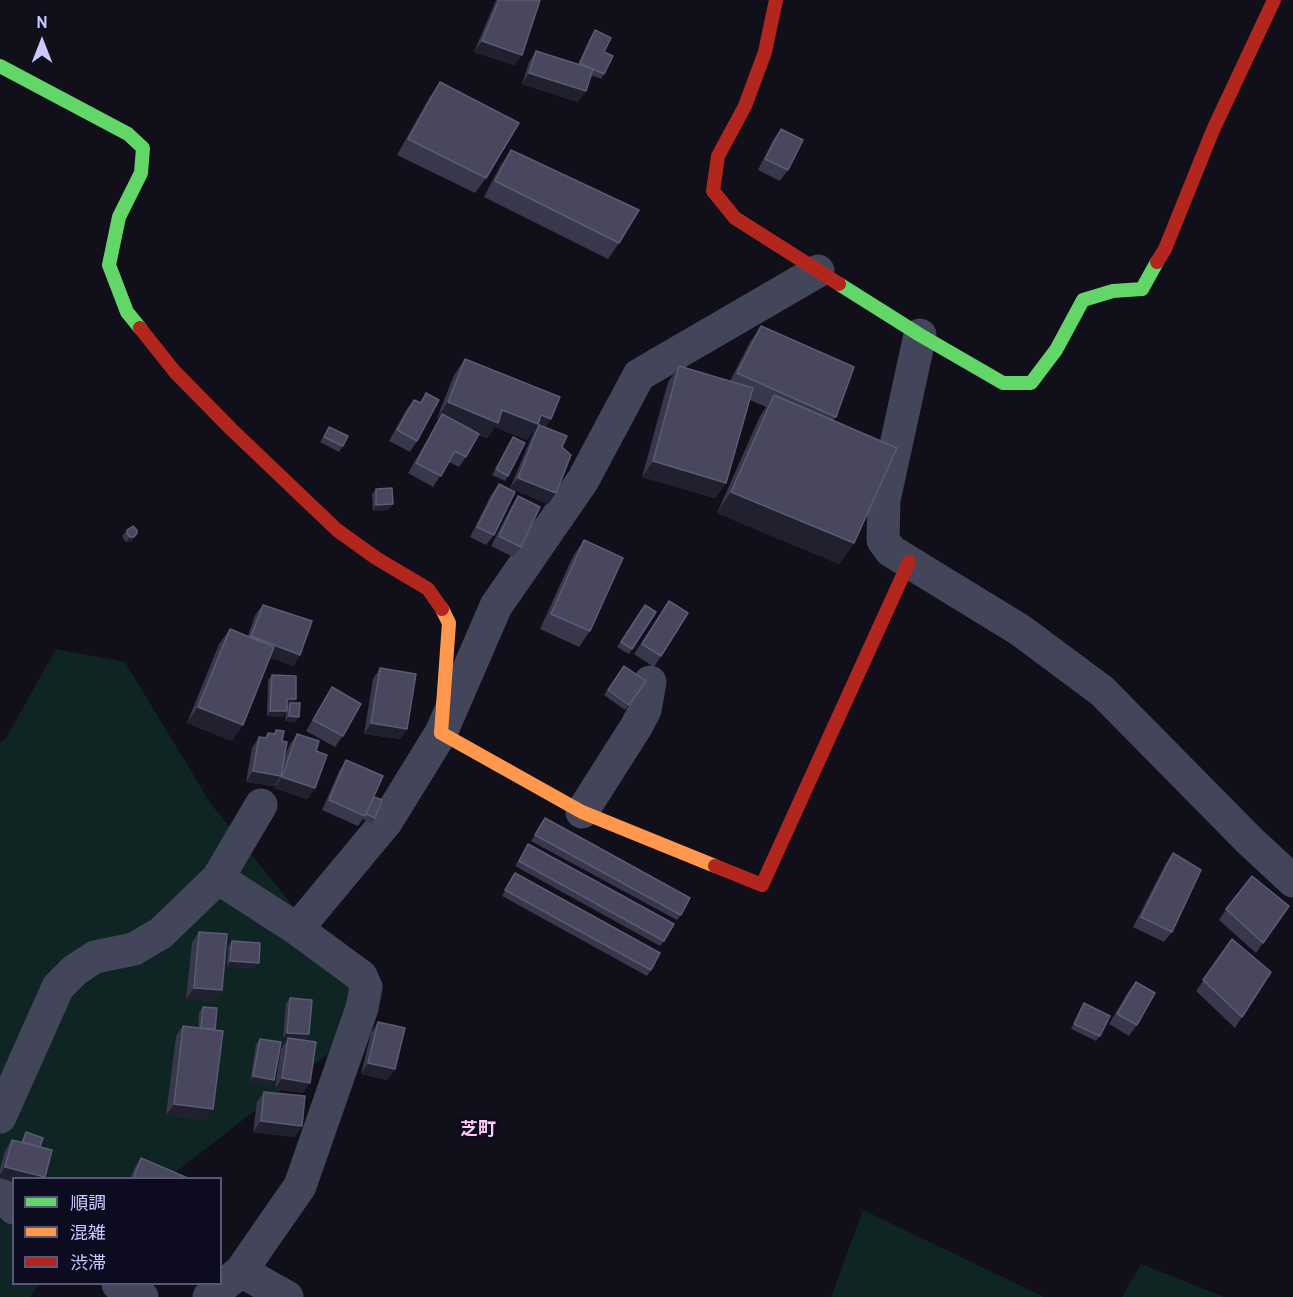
<!DOCTYPE html>
<meta charset="utf-8">
<style>
body{margin:0}
#map{position:relative;width:1293px;height:1297px;overflow:hidden;background:#100f1a;font-family:Overpass,"Noto Sans JP",sans-serif}
canvas{display:block}
.legend{position:absolute;left:12px;top:1177px;width:210px;height:108px;box-sizing:border-box;background:#0c0b1f;border:2px solid #585779;margin:0;padding:8px 10px;list-style:none;font-size:18px;color:#c9c9ff}
.legend li{display:flex;align-items:center;gap:12px;height:30px}
.legend b{width:30px;border:2px solid #585779}
.north{position:absolute;left:12px;top:12px;width:60px;height:60px;-webkit-text-stroke:4px #0c0b1f;paint-order:stroke;rotate:0deg;font-size:16px;font-weight:700;line-height:24px;text-align:center;color:#c9c9ff}
.north::after{content:'';display:block;margin:auto;width:21px;height:27px;background:#c9c9ff;clip-path:polygon(50% 0,100% 100%,50% 72%,0 100%)}
</style>
<div id="map">
<canvas width="1293" height="1297"></canvas>
<ul class="legend">
<li><b style="height:8px;background:#63d668"></b>順調</li>
<li><b style="height:8px;background:#ff974d"></b>混雑</li>
<li><b style="height:8px;background:#b3261e"></b>渋滞</li>
</ul>
<div class="north">N</div>
</div>
<script>
const ctx = document.querySelector('canvas').getContext('2d');
ctx.lineJoin = 'round';
function paint(path, color) { ctx.fillStyle = color; ctx.fill(path, 'evenodd'); }
function trace(path, color, width, dash) { ctx.strokeStyle = color; ctx.lineWidth = width; ctx.lineCap = dash ? 'butt' : 'round'; ctx.setLineDash(dash || []); ctx.stroke(path); }
function label(font, color, halo, rows, align = 'center') {
  ctx.font = font + ' Overpass,"Noto Sans JP",sans-serif'; ctx.lineWidth = 6; ctx.setLineDash([]); ctx.textBaseline = 'middle'; ctx.strokeStyle = halo; ctx.fillStyle = color; for (const [text, x, y, turn = 0] of rows) {
    ctx.save(); ctx.translate(x, y); ctx.rotate((+turn || 0) * Math.PI / 180); ctx.textAlign = isNaN(turn) ? turn : align; if (halo) ctx.strokeText(text, 0, 0); ctx.fillText(text, 0, 0); ctx.restore();
  }
}
paint(new Path2D(`
 M56 649 125 662 211 804 352 980 350 1037 168 1178H14V1284H39L30 1297H0V742L6 738Z
 M863 1210 1044 1297H831Z
 M1141 1264 1224 1297H1122Z`), '#0e2524');
trace(new Path2D(`
 M920 335 884 500 883 540 891 551 1020 630 1102 691 1249 840 1293 881
 M582 812 636 727 645 710 650 682
 M297 929 386 822 441 733 496 606 583 480 639 375 818 271
 M0 1117 58 987 75 970 95 957 134 949 161 933 218 878 261 805
 M0 1194 14 1208
 M241 1271 287 1297
 M118 1284 142 1297
 M209 1297 241 1271 300 1186 362 1008 366 987 361 976 297 929 218 878`), '#43455b', 33);
trace(new Path2D(`
 M0 66 128 134 143 148 141 173 119 217 109 265 127 312 140 328
 M839 284 920 335 1003 383H1031L1056 350 1083 300 1113 291 1142 289 1157 262`), '#63d668', 14);
trace(new Path2D(`
 M442 609 449 623 441 733 582 812 715 866`), '#ff974d', 14);
trace(new Path2D(`
 M776 0 765 52 745 106 718 156 713 191 735 218 839 284
 M1157 262 1165 249 1213 130 1274 0
 M140 328 175 372 231 429 337 530 376 558 428 589 442 609
 M715 866 762 885 909 562`), '#b3261e', 14);
paint(new Path2D(`
 M496 0H540L522 55 514 65 474 52Z
 M595 30 604 52V74L601 79 591 75 578 102 522 84 529 62 536 51 578 64 591 36Z
 M440 82 486 178 475 193 397 155 429 98Z
 M781 129 788 170 780 181 758 170 773 140Z
 M511 150 619 243 608 259 484 197 500 166Z
 M761 326 836 417 833 421 854 543 839 564 717 513 760 416 766 407 750 400 726 483 715 498 642 477 668 382 679 366 730 381 750 342Z
 M465 359 551 419 545 427 562 447 556 493 548 504 510 488 532 436 534 433 532 432 527 440 495 427 487 438 478 435 466 457 459 467 449 462 433 487 408 473 439 419 437 418 454 375Z
 M426 393 417 441 410 452 389 441 406 410 414 400 419 403Z
 M329 427 343 446 339 452 320 442Z
 M513 437 508 476 505 481 492 475Z
 M499 484 494 535 486 545 470 537 491 495Z
 M376 489 389 510 373 511 372 494Z
 M518 496 521 547 513 557 491 546 511 507Z
 M127 530 133 539 130 542H126L123 538V535Z
 M584 540 590 631 579 647 540 629 573 556Z
 M669 601 661 656 654 667 634 654Z
 M263 605 300 655 293 666 270 657 232 741 187 723 219 644 230 629 248 636 255 615Z
 M645 605 656 612 629 654 617 647Z
 M624 666 646 681 625 710 604 695Z
 M380 668 407 729 400 739 364 734 373 679Z
 M272 675 296 699 293 703 295 722 285 721 286 712 283 717 267 716 268 680Z
 M332 687 343 736 335 747 306 731 325 698Z
 M276 730 282 741 284 759 290 744 297 734 316 751 315 788 307 799 274 788 276 784 274 786 246 782 252 748 259 737 264 738 268 733 273 734Z
 M346 760 374 797 375 818 371 823 363 819 358 826 322 810 339 771Z
 M545 818 681 915 677 920 531 841Z
 M528 844 664 941 660 946 515 866Z
 M1173 853 1172 932 1164 942 1133 927 1166 863Z
 M515 873 651 970 647 976 502 896Z
 M1289 906 1256 953 1219 920 1226 909Z
 M199 932 222 990 214 1001 186 999 192 942Z
 M1232 939 1242 1017 1235 1028 1196 991Z
 M232 941 255 968 227 967 228 947Z
 M1136 982 1137 1025 1129 1036 1109 1024 1128 992Z
 M290 998 309 1034 305 1040 298 1039 303 1093 275 1089 281 1049 288 1038H283L286 1003Z
 M1084 1003 1100 1036 1096 1041 1071 1029 1081 1008Z
 M203 1007 206 1120 166 1115 176 1036 183 1026 198 1027 199 1012Z
 M378 1022 395 1069 387 1080 361 1074 371 1033Z
 M260 1039 274 1080 270 1085 250 1082 256 1044Z
 M264 1092 302 1126 294 1137 253 1132 257 1102Z
 M26 1132 40 1147 45 1177 44 1179H14V1182L0 1178V1169L5 1151 12 1140 21 1143 23 1137Z
 M141 1158 190 1179H130L134 1169Z`), '#38374b');
paint(new Path2D(`
 M482 41 522 55 514 65 474 52Z
 M529 73 586 91 578 102 522 84Z
 M448 402 541 415 551 419 540 435 539 425 534 433 532 432 527 440 495 427 487 438 440 419 442 414 439 419 437 418Z
 M653 461 726 483 715 498 642 477Z
 M518 478 556 493 548 504 510 488Z
 M731 492 854 543 839 564 717 513Z
 M393 504 389 510 373 511 376 505Z
 M137 533 130 542H126L130 537Z
 M251 636 300 655 293 666 244 647Z
 M287 699H296L292 705 290 703 289 705H284Z
 M198 707 243 725 232 741 187 723Z
 M270 711H287L283 717 267 716Z
 M289 716 299 717 295 722 285 721Z
 M371 723 407 729 400 739 364 734Z
 M253 771 281 776 274 786 246 782Z
 M282 777 315 788 307 799 274 788Z
 M230 961 259 963 255 968 227 967Z
 M194 988 222 990 214 1001 186 999Z
 M287 1033 309 1034 305 1040 283 1038Z
 M368 1063 395 1069 387 1080 361 1074Z
 M253 1076 274 1080 270 1085 250 1082Z
 M282 1078 310 1083 303 1093 275 1089Z
 M174 1104 213 1109 206 1120 166 1115Z
 M261 1121 302 1126 294 1137 253 1132Z
 M5 1167 45 1177 44 1179H14V1182L0 1178V1175Z`), '#21202f');
const building = new Path2D(`
 M499 0H540L522 55 482 41Z
 M595 30 611 38 604 52 613 56 604 74 580 63Z
 M536 51 593 69 586 91 529 73Z
 M440 82 519 123 486 178 408 139Z
 M781 129 803 140 788 170 765 159Z
 M511 150 639 210 619 243 495 181Z
 M761 326 854 367 836 417 737 373Z
 M465 359 560 397 551 419 541 415 538 424 502 410 498 423 448 402Z
 M679 366 753 388 726 483 653 461Z
 M426 393 439 400 417 441 397 430 414 400 421 403Z
 M774 395 897 448 854 543 731 492Z
 M442 414 479 434 466 457 455 451 441 476 416 463Z
 M539 425 567 436 562 447 571 455 556 493 518 478Z
 M329 427 348 436 343 446 324 437Z
 M513 437 525 443 508 476 496 469Z
 M499 484 515 492 494 535 477 527Z
 M392 488 393 504 376 505V489Z
 M518 496 540 507 521 547 499 536Z
 M133 526 137 530V533L134 537H130L127 533V530Z
 M584 540 623 558 590 631 551 614Z
 M669 601 688 613 661 656 642 644Z
 M263 605 312 621 300 655 251 636Z
 M645 605 656 612 632 649 621 642Z
 M230 629 274 647 243 725 198 707Z
 M624 666 646 681 629 705 608 690Z
 M380 668 416 674 407 729 371 723Z
 M272 675 296 676V699H287V711H270Z
 M332 687 361 704 343 736 313 720Z
 M290 703H300L299 717 289 716Z
 M276 730 284 731 282 741 287 742 281 776 253 771 259 737 267 738 268 733 275 734Z
 M297 734 319 741 316 751 327 755 315 788 282 777Z
 M346 760 383 776 365 816 329 800Z
 M374 797 382 800 375 818 366 814Z
 M545 818 690 898 681 915 535 835Z
 M528 844 674 924 664 941 519 861Z
 M1173 853 1201 870 1172 932 1141 917Z
 M515 873 660 953 651 970 505 890Z
 M1252 876 1289 906 1263 943 1226 909Z
 M199 932 227 934 222 990 194 988Z
 M1232 939 1271 972 1242 1017 1203 980Z
 M232 941 260 943 259 963 230 961Z
 M1136 982 1155 993 1137 1025 1117 1014Z
 M290 998 312 1000 309 1034 287 1033Z
 M1084 1003 1110 1016 1100 1036 1074 1024Z
 M203 1007 217 1008 215 1029 201 1028Z
 M378 1022 405 1028 395 1069 368 1063Z
 M183 1026 223 1031 213 1109 174 1104Z
 M288 1038 316 1042 310 1083 282 1078Z
 M260 1039 281 1042 274 1080 253 1076Z
 M264 1092 305 1096 302 1126 261 1121Z
 M26 1132 43 1138 40 1147 23 1142Z
 M12 1140 52 1150 45 1177 5 1167Z
 M141 1158 190 1179H133Z`);
paint(building, '#48475e');
trace(building, '#5c5b77', 1.5);
label('bold 18px', '#ffcbf2', '#0c0b1f', [
 ["芝町",478,1131]
]);
</script>
